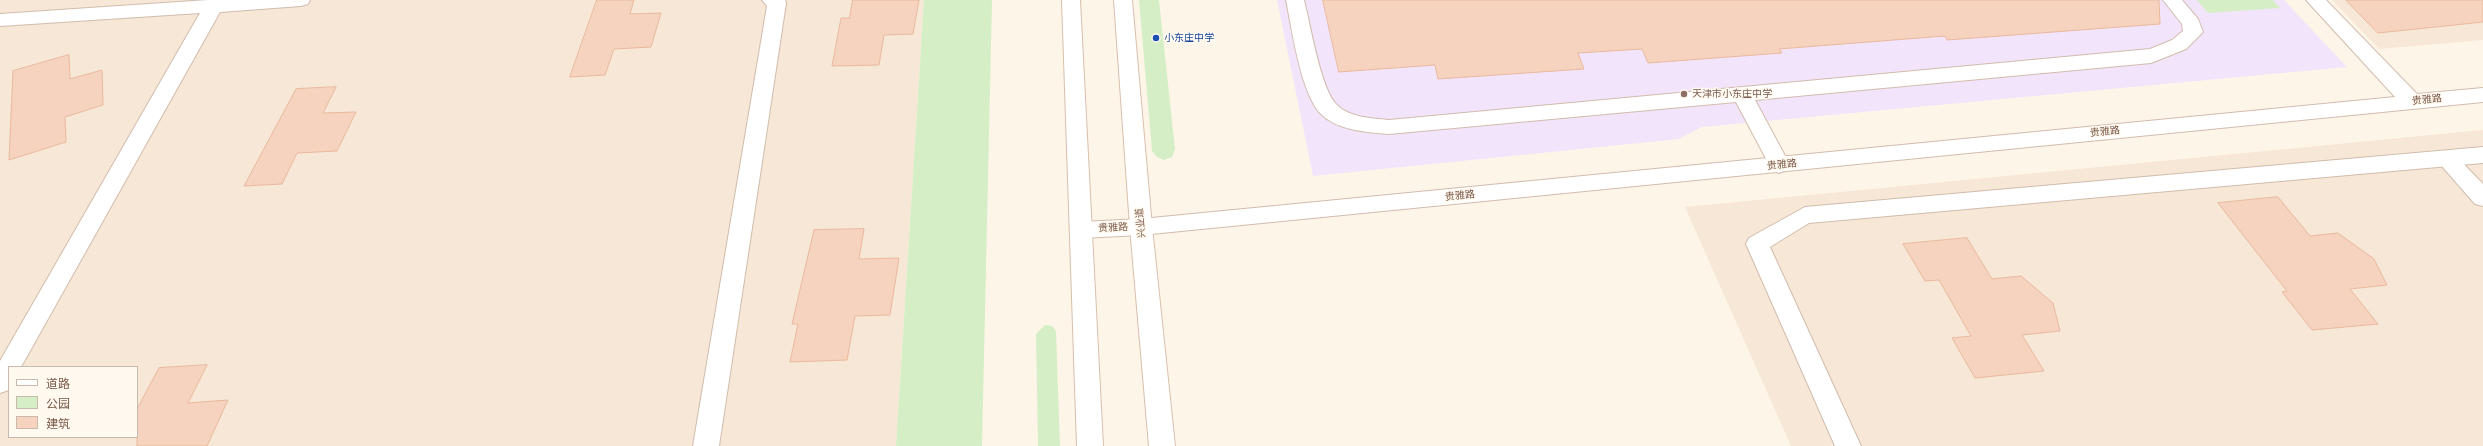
<!DOCTYPE html>
<meta charset="utf-8">
<style>
body{margin:0}
#map{position:relative;width:2483px;height:446px;overflow:hidden;background:#fef5e9;font-family:"Fira Sans","Noto Sans SC",sans-serif}
canvas{display:block}
.legend{position:absolute;left:8px;top:366px;width:130px;height:72px;box-sizing:border-box;background:#fff9f0;border:1px solid #cab9ad;margin:0;padding:5px 7px;list-style:none;font-size:12px;color:#7b5a49}
.legend li{display:flex;align-items:center;gap:8px;height:20px}
.legend b{width:20px;border:1px solid #cab9ad}
</style>
<div id="map">
<canvas width="2483" height="446"></canvas>
<ul class="legend">
<li><b style="height:5px;background:#fff"></b>道路</li>
<li><b style="height:11px;background:#d6eec5"></b>公园</li>
<li><b style="height:11px;background:#f6d3be"></b>建筑</li>
</ul>
</div>
<script>
const ctx = document.querySelector('canvas').getContext('2d');
ctx.lineJoin = 'round';
function paint(path, color) { ctx.fillStyle = color; ctx.fill(path, 'evenodd'); }
function trace(path, color, width, dash) { ctx.strokeStyle = color; ctx.lineWidth = width; ctx.lineCap = dash ? 'butt' : 'round'; ctx.setLineDash(dash || []); ctx.stroke(path); }
function label(font, color, halo, rows, align = 'center') {
  ctx.font = font + ' "Fira Sans","Noto Sans SC",sans-serif'; ctx.lineWidth = 3; ctx.setLineDash([]); ctx.textBaseline = 'middle'; ctx.strokeStyle = halo; ctx.fillStyle = color; for (const [text, x, y, turn = 0] of rows) {
    ctx.save(); ctx.translate(x, y); ctx.rotate((+turn || 0) * Math.PI / 180); ctx.textAlign = isNaN(turn) ? turn : align; if (halo) ctx.strokeText(text, 0, 0); ctx.fillText(text, 0, 0); ctx.restore();
  }
}
paint(new Path2D(`
 M0 0H924L896 446H0ZM9 367H137V437H9Z
 M2332 0H2483V40L2379 49Z
 M2483 130V446H1791L1685 207Z`), '#f6e7d6');
paint(new Path2D(`
 M1277 0H2284L2347 67 1702 127 1679 139 1313 176Z`), '#f2e5fb');
paint(new Path2D(`
 M924 0H992L982 446H896Z
 M1139 0H1159L1175 149 1172 157 1164 160 1157 157 1152 151Z
 M2197 0H2273L2280 8 2208 13Z
 M1045 325 1052 326 1056 331 1060 446H1038L1036 334Z`), '#d6eec5');
const building = new Path2D(`
 M597 0H634L630 14 661 13 651 47 614 49 605 75 570 77Z
 M853 0H919L913 34 884 35 879 65 832 66 841 18H849Z
 M1323 0H2159L2160 24 1947 40 1945 36 1779 49 1782 53 1648 63 1642 49 1578 53 1584 69 1438 79 1435 65 1339 72Z
 M2346 0H2483V22L2378 33Z
 M69 55 70 79 102 70 103 105 65 117 66 142 9 160 13 71Z
 M336 87 323 113 356 112 337 151 297 153 282 184 244 186 296 89Z
 M2278 197 2310 236 2338 233 2374 259 2387 285 2350 289 2378 324 2312 330 2282 292 2287 291 2218 203Z
 M864 229 859 259 899 258 890 315 855 316 847 360 790 362 798 324H792L814 230Z
 M1967 238 1992 279 2021 276 2053 303 2060 331 2022 335 2044 371 1975 378 1952 338 1971 336 1939 280 1925 281 1903 244Z
 M207 365 188 403 228 400 207 446H137V409L159 368Z`);
paint(building, '#f6d3be');
trace(building, '#eab99d', 1);
const service = new Path2D(`
 M1286 0H1304C1310 23 1321 91 1337 105 1350 118 1372 118 1389 120L2150 49 2172 40 2183 31 2182 24 2163 0H2182L2198 19 2203 32 2186 49 2151 63 1755 100 1790 165 1786 170 1779 173 1772 170 1736 102 1389 134C1368 132 1339 131 1322 115 1301 96 1292 29 1286 0Z
 M2483 147V163L1809 223 1770 247 1861 446H1835L1746 244 1749 238 1805 207Z`);
const minor = new Path2D(`
 M208 0H310L308 4 301 6 220 12 21 367H9V390L0 393V361L200 13 0 26V14Z
 M762 0H785L786 3 719 446H693L767 6Z
 M2447 151 2454 154 2483 184V206L2475 204 2440 164 2436 159 2440 154Z`);
const tertiary = new Path2D(`
 M2306 0H2326L2417 94 2483 88V102L1141 235 1081 238 1073 236 1070 230 1073 224 1081 222 1141 219 2395 97Z`);
const secondary = new Path2D(`
 M1062 0H1080L1103 446H1077Z
 M1114 0H1132L1152 227 1175 446H1149L1130 227Z`);
trace(service, '#d2bcac', 2);
trace(minor, '#d2bcac', 2);
trace(tertiary, '#d2bcac', 2);
trace(secondary, '#d8bfac', 2);
paint(service, '#fff');
paint(minor, '#fff');
paint(tertiary, '#fff');
paint(secondary, '#fff');
for (const [x, y, r, color] of [
 [1156,38,4,"#1a4fb4"],
 [1684,94,4,"#8d6e63"]
]) { const dot = new Path2D(); dot.arc(x, y, r, 0, 2 * Math.PI); ctx.fillStyle = color; ctx.fill(dot); trace(dot, '#fff9f0', 1.5); }
label('10px', '#164399', '#fff9f0', [
 ["小东庄中学",1164,38]
], 'left');
label('10px', '#785e54', '#fff9f0', [
 ["天津市小东庄中学",1692,94]
], 'left');
label('10px', '#7b5a49', '#fff9f0', [
 ["贵雅路",2427,100,-6],
 ["贵雅路",2105,132,-6],
 ["贵雅路",1782,165,-6],
 ["贵雅路",1460,196,-6],
 ["兴业道",1141,223,-95],
 ["贵雅路",1113,228,-3]
]);
</script>
